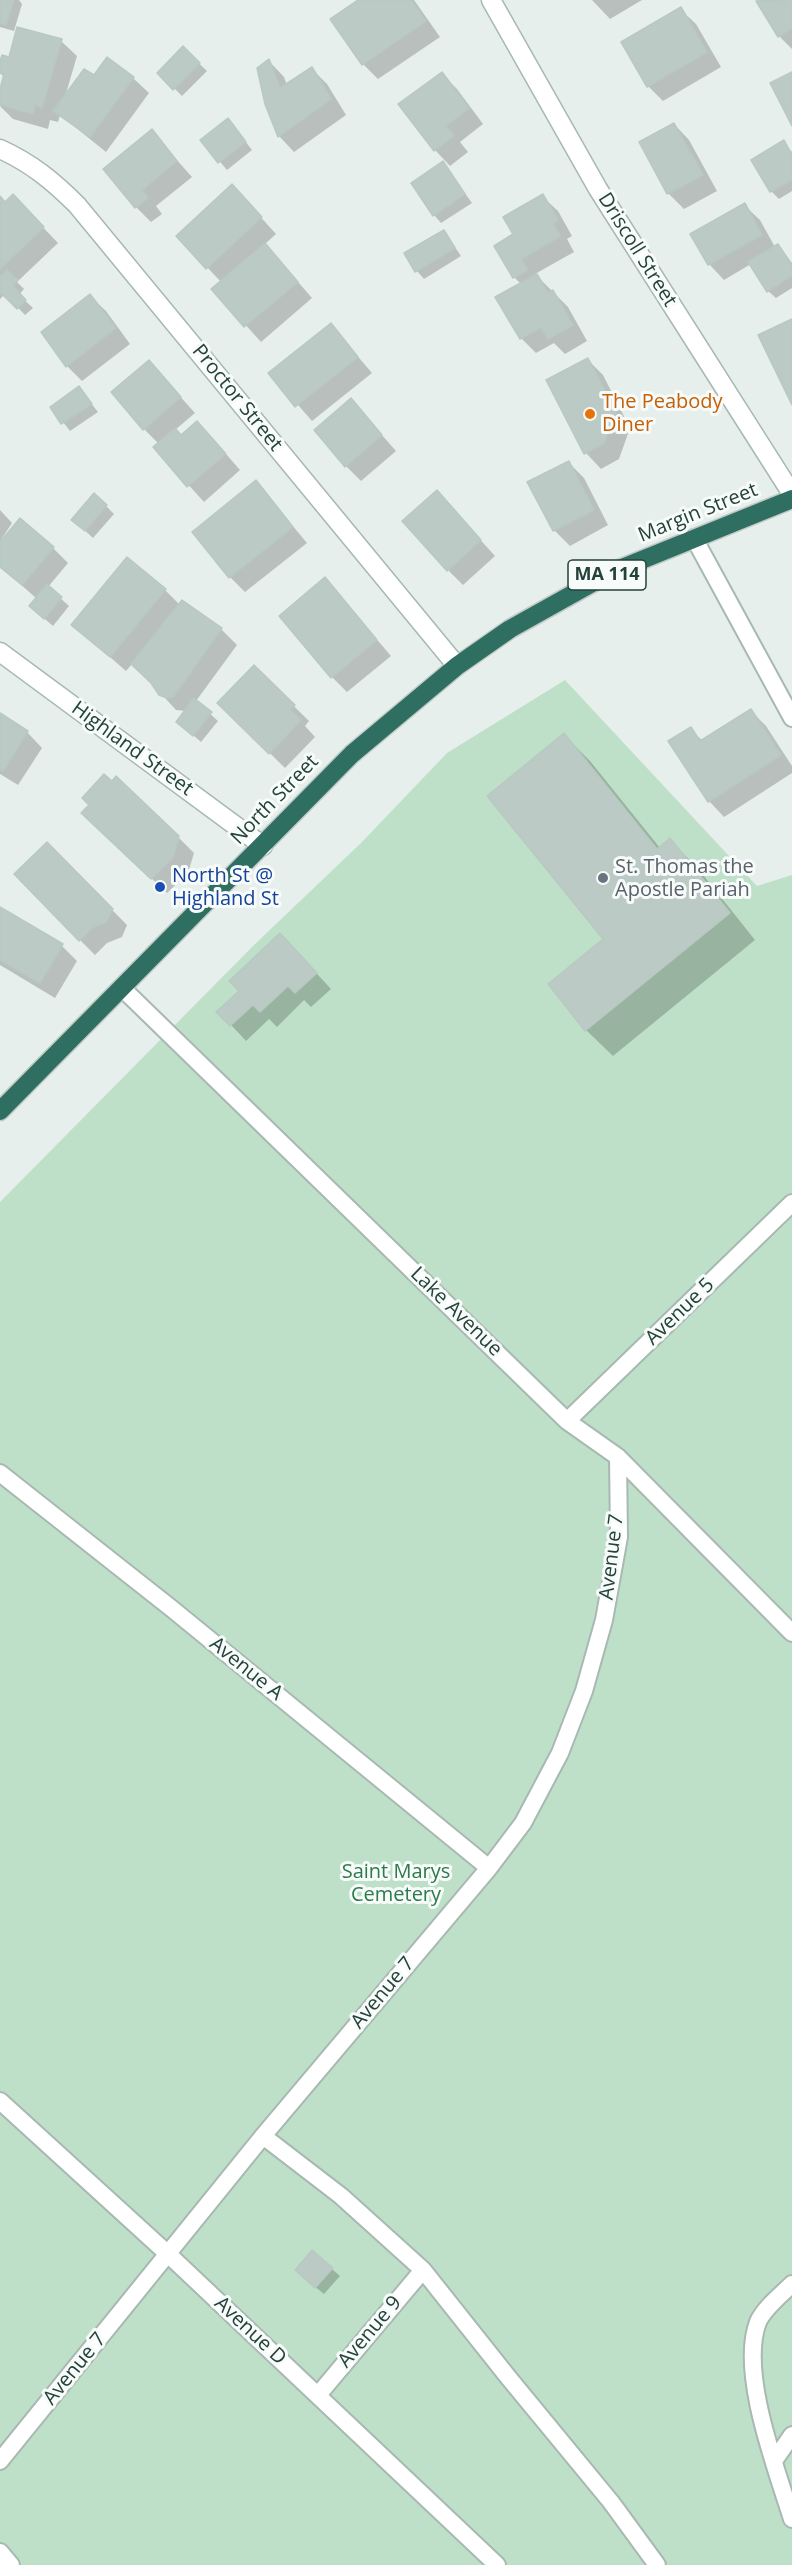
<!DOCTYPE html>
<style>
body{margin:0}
canvas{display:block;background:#e6efeb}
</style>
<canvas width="792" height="2565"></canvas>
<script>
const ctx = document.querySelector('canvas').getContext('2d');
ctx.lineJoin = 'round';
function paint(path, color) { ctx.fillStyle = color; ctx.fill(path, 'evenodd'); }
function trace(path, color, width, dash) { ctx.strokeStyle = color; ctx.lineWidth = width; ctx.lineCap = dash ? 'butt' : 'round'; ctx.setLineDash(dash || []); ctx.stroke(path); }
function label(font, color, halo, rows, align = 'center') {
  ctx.font = font + ' "Open Sans",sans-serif'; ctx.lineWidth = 6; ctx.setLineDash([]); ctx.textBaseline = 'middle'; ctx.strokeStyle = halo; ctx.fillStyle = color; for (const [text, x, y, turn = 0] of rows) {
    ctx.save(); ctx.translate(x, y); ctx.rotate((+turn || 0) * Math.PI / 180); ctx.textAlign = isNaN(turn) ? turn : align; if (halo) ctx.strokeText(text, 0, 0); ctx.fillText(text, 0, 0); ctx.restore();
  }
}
paint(new Path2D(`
 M565 680 757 886 792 875V2565H0V1202L254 945 361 843 447 753Z`), '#bfe0c8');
paint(new Path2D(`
 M0 0H19L22 4 14 31 0 27Z
 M360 0H414L440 37 378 79 363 64Z
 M592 0H642L610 19Z
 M761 0H792V49L779 36 758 1Z
 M680 9 696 24 721 67 663 101 648 86Z
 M61 41 77 56 65 97 94 77 133 78 149 93 106 152 60 115 58 122 50 120 48 129 13 119 0 106V94L5 78 0 73V66L10 59Z
 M183 48 207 71 182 96 159 73Z
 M269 61 284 77 287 85 312 69 327 84 346 115 294 152 279 136 266 103Z
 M442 74 457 89 483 124 460 142 468 152 450 166 435 150 401 104Z
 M674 124 689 140 717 191 684 209 668 193 641 143Z
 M235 128 252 150 227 170 202 141Z
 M151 131 192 177 156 206 162 214 151 222 136 207Z
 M783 142 792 152V191L779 199 771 191Z
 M443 163 472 203 441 223 434 215Z
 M13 196 58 243 17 282 24 289 19 295 33 308 25 315 5 294 0 299V198L5 203Z
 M542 196 558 211 572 236 567 239 574 252 535 274 568 307 587 341 565 354 554 343 536 353 521 338V284L514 277 515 235Z
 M247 202 276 234 265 244 312 298 261 342 213 289 221 282 178 236Z
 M744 205 760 220 775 247 778 245 792 263V288L776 298 768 291 751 264 724 280 709 264Z
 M444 231 461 256 424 279 417 271Z
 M90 296 106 311 130 344 82 381 67 366Z
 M331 325 372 373 312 421 270 373Z
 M588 360 603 375 630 428 619 459 601 469 586 453 548 381Z
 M149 362 195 413 175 430 181 437 212 438 240 470 204 502 155 448 159 444 144 429Z
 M79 388 98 412 70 431 52 408Z
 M351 400 396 451 361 481 346 466Z
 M568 462 584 478 608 525 570 546 554 530 529 482Z
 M256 482 307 543 245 592 230 577Z
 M437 492 495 556 463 585 448 570Z
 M95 495 114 514 93 538 81 527Z
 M0 510 12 523 1 540 53 548 68 563 48 587 69 606 53 626 39 614 37 599 0 566Z
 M325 579 391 656 347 692 332 677Z
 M165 590 180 605 182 602 221 629 237 645 196 701 218 721 201 742 178 722 186 711 176 710 133 663 126 671 73 625Z
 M254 667 309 721 305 726 315 737 285 768 219 703Z
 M751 711 766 726 792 766V773L724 817 709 801 670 742 690 729 703 741Z
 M0 715 27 732 42 748 18 785 0 774Z
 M564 735 590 761 660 848 669 840 696 866 755 940 613 1056 586 1030 605 939Z
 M98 828 178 837 194 853 188 873 167 893Z
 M47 844 127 925 122 937 107 943 95 955 80 940Z
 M0 909 62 946 77 961 55 998 0 965Z
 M295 950 331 989 311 1007 304 1000 277 1027 269 1019 246 1041 219 1012Z
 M332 2269 340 2276 324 2294 304 2278Z`), '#0003');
const building = new Path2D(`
 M0 0H14L6 25 0 23Z
 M358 0H411L426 21 362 65 330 19Z
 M792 0V28L778 37 756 1Z
 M681 7 707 52 647 87 621 42Z
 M17 27 62 39 42 108 35 105 33 114 0 105V89L4 74 0 73V61L2 55 9 57Z
 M183 46 200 63 173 90 157 73Z
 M107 57 134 77 90 137 53 111 84 69 94 75Z
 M269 59 280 88 312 67 331 99 278 137 265 104 257 68Z
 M442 72 469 108 446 126 454 136 434 151 398 104Z
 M792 72V126L770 83Z
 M228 118 246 142 218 163 200 140Z
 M674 123 703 175 667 194 639 142Z
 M152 129 177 161 142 190 148 198 135 208 103 169Z
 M784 140 792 155V180L770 192 751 160Z
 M443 161 465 194 433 216 411 183Z
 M232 184 262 217 206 269 176 236Z
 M13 194 44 227 0 269V196L5 202Z
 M543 194 558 220 553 223 560 236 521 259 528 270 513 278 494 246 513 234 503 217Z
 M745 203 762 235 708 265 690 234Z
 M444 230 455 248 415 272 404 253Z
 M265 243 298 282 244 327 211 289Z
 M778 244 792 265V275L767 292 748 262Z
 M7 270 18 280 13 286 26 300 17 309 0 292V277Z
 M537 274 548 293 553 290 573 325 548 339 541 327 520 339 495 297Z
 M90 294 116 328 66 367 41 332Z
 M792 319V405L758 335Z
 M331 323 358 357 295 407 268 373Z
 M588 358 616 412 604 443 584 454 546 380Z
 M149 360 181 397 143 430 111 392Z
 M79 386 92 404 61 424 50 407Z
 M351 398 382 435 345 467 314 430Z
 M197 421 226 454 187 487 153 447 175 428 181 435Z
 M569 461 594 510 553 531 527 482Z
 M256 480 293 527 229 578 192 532Z
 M437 490 481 540 447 571 402 521Z
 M94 493 107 505 85 531 71 520Z
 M20 518 54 547 22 585 0 567V542Z
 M127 557 166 589 110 657 71 625Z
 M325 577 377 640 331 678 279 616Z
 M47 584 62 597 44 619 29 606Z
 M182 600 222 628 173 697 167 698 159 695 151 683 131 664Z
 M254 665 295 705 290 710 301 720 269 754 217 703Z
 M194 698 212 712 193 736 176 722Z
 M751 709 781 755 708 802 668 741 691 727 700 741Z
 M0 713 28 731 3 771 0 769Z
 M564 733 657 849 670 838 730 913 585 1031 548 984 603 939 487 796Z
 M104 774 112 781 116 776 179 836 173 858 151 879 81 813 89 805 82 798Z
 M47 842 113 909 106 922 92 928 79 941 14 874Z
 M0 907 63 944 40 983 0 960Z
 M280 933 317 973 295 993 288 986 260 1012 253 1005 230 1026 216 1012 239 991 229 981Z
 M312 2250 333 2268 315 2288 295 2270Z`);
paint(building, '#bbcac4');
trace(building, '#b8c9c2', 1.5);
const lane = new Path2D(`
 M694 538 792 718
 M122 988 567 1421 618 1457 792 1633
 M567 1421 792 1203
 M0 1473 171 1608 489 1868
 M0 2101 169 2255 497 2565
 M263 2136 341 2196 423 2270 508 2377 611 2502 657 2565
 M792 2284C782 2294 764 2308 758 2322 739 2372 776 2468 792 2519
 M318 2395 423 2270
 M0 2461 263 2136 489 1868 523 1823 560 1753 584 1691 604 1620 619 1537 618 1457
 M774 2461 792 2435
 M0 2552 11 2565`);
const street = new Path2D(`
 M491 0 598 189 792 494
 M0 149C31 163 53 181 77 205L457 666
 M0 652 263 846`);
const highway = new Path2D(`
 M0 1111 352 754 457 666 510 629 612 572 792 499`);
trace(lane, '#a8b8b2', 20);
trace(street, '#a8b8b2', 21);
trace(highway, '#c2cac8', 21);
trace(lane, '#fff', 16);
trace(street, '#fff', 18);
trace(highway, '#2f6f62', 18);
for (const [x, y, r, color] of [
 [590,414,6,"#e8710a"],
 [603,878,6,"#6b7280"],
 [160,887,6,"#1a4fb4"]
]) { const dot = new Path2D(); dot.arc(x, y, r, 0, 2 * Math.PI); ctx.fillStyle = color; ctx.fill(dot); trace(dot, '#f7fbf9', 2); }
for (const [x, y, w] of [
 [607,575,78]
]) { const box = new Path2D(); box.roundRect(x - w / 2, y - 15, w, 30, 4.5); ctx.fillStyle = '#f7fbf9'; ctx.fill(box); trace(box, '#24423a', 1.5); }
label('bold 18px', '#24423a', null, [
 ["MA 114",607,575]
]);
label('20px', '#24423a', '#f7fbf9', [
 ["Driscoll Street",637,250,58],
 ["Proctor Street",237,398,51],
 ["Margin Street",698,513,-22],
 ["Highland Street",132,749,36],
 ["North Street",275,800,-46],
 ["Lake Avenue",456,1312,44],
 ["Avenue 5",680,1312,-44],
 ["Avenue 7",612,1557,-83],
 ["Avenue A",246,1669,39],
 ["Avenue 7",383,1993,-50],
 ["Avenue D",250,2331,43],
 ["Avenue 9",370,2332,-50],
 ["Avenue 7",75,2369,-51]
]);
label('20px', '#c56008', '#f7fbf9', [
 ["The Peabody",602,402],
 ["Diner",602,425]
], 'left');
label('20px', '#5b616d', '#f7fbf9', [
 ["St. Thomas the",615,867],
 ["Apostle Pariah",615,890]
], 'left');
label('20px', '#164399', '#f7fbf9', [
 ["North St @",172,876],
 ["Highland St",172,899]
], 'left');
label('20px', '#2d7a4b', '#f7fbf9', [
 ["Saint Marys",396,1872],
 ["Cemetery",396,1895]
]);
</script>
